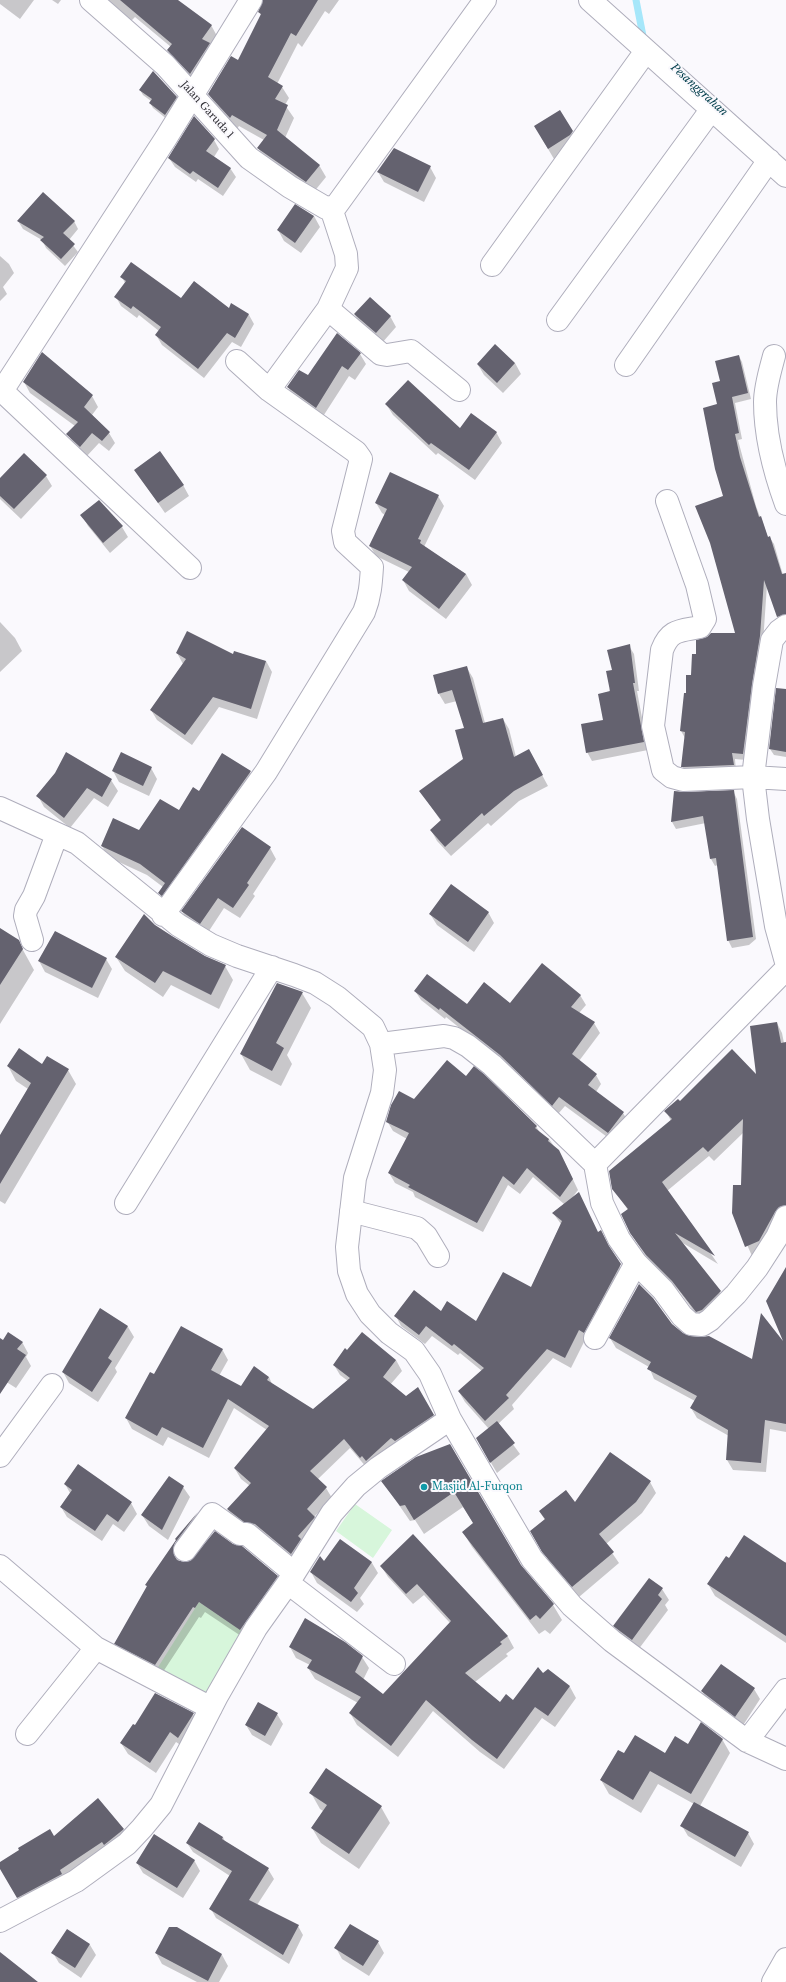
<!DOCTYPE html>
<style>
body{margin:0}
canvas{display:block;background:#faf9fd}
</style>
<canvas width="786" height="1982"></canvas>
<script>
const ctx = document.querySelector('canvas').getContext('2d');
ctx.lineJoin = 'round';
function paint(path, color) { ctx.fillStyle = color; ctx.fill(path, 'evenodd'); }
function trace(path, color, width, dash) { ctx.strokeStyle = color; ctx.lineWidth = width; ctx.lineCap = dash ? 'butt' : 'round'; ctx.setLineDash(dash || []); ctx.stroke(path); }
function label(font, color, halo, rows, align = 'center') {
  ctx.font = font + ' "Libre Baskerville",serif'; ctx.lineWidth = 4; ctx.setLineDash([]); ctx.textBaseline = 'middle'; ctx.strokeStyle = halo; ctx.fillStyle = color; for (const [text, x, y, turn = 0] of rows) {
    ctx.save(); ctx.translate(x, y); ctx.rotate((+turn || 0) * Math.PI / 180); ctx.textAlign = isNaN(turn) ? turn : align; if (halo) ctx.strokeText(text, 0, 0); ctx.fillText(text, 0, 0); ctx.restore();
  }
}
paint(new Path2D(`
 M355 1504 392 1530 373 1558 336 1531Z
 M199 1602 248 1635 211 1701 155 1672Z`), '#d7f6db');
paint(new Path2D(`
 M0 0H34L20 19 0 4Z
 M52 0H61L58 4Z
 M107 0H167L211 25 217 36 197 84 175 61 168 50 171 47 135 17 130 22Z
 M264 0H339L329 14 325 11 302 47 298 43 277 84 282 87 289 98 285 105 294 118 285 138 319 165 326 177 313 193 265 160 258 148 264 140 239 126 237 129 216 106 209 94 238 61 261 15 259 12Z
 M140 90 176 97 179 102 168 120 153 108 150 103 151 101 143 95Z
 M572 132 578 142 576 146 554 159 541 137Z
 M214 140 219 149 214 157 230 168 236 177 223 196 198 179 196 182 175 167 169 158Z
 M430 167 436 178 424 202 384 182 378 172Z
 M314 216 320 227 301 253 284 241 278 230Z
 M18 221H74L78 229 69 240 78 252 65 266 46 248 42 240 23 229Z
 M0 256 9 264 14 273 3 287 7 294 0 301Z
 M122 277 181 299 229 309 232 305 249 315 254 324 241 347 232 342 204 378 162 345 156 335 159 331 139 315 137 318 121 306 116 297 125 283Z
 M355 315 390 316 396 327 382 343 361 325Z
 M42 354 92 396 98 407 92 415 109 433 115 443 109 451 99 443 86 457 74 445 68 434 75 426 30 393 24 382Z
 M360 354 366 364 355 380 349 376 322 418 294 398 288 387Z
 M739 356 742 362 751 399 735 403 742 439 738 440 756 506 768 538H770L774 544 783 575 786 574V621L782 622 778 616 767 585 763 643 746 760 735 759 736 771 686 772 682 766 685 738 681 731 687 694 697 655 737 634 724 497 718 405 721 382Z
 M515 363 521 374 503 393 484 375 478 365Z
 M386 404 460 430 496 432 502 443 475 480 438 453 436 455 393 415Z
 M135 470 183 485 189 496 165 513Z
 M46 476 52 486 21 519 0 499V480Z
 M438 496 444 506 424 547 466 574 472 585 446 619 409 591 403 580 409 572 376 556 370 546 385 515 382 513 376 503Z
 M99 501 122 527 128 537 110 553 88 526 82 515Z
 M0 622 15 638 22 651 0 672Z
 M629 646 634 654 639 691H637L648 750 592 761 587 752 604 720 613 671Z
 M177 653 233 655 266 661 272 672 257 719 219 707 192 745 157 720 151 710 183 664Z
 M467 668 473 678 485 723 503 719 509 729 516 757 534 760 548 786 519 801 491 826 488 823 451 856 437 841 431 830 441 821 421 792 464 759 466 728 457 701 445 704 439 694Z
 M786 690V757L774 755 770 749Z
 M67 754 111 780 118 791 108 807 94 798 70 828 44 807 38 796 56 773Z
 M222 755 250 772 256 783 165 903 159 893 163 887 147 875 108 857 102 846 139 831 179 812 199 792Z
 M151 768 157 779 149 796 119 782 113 771Z
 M733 791 737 799 756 939 749 945 732 948 728 940 718 865 715 866 711 859 706 823 676 829 672 822 683 793Z
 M270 848 276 859 253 894 255 896 240 918 224 908 207 934 188 922 182 911Z
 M488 912 494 923 474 952 437 925 430 914Z
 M155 926 204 957 225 966 233 980 219 1009 171 985 163 997 125 971 116 957Z
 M0 929 18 941 34 970 0 1024Z
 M106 959 112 969 98 998 45 972 39 961Z
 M415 991 467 1005 510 1004 580 995 586 1005 579 1013 594 1023 600 1033 579 1061 596 1075 601 1084 596 1092 623 1113 629 1123 614 1142 565 1106 558 1114 506 1065 446 1017 445 1019 421 1000Z
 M302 993 311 1008 287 1055 292 1064 281 1086 250 1070 241 1054Z
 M777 1023 782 1033 784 1043H786V1217L752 1256 733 1213 742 1186 743 1133 714 1161 709 1156 667 1191 718 1264 681 1242 726 1301 698 1317 679 1291 652 1265 637 1243 631 1232 628 1210 613 1188 671 1121 666 1111 680 1102 758 1077Z
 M8 1066 68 1070 76 1084 5 1204 0 1201V1137L28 1089 16 1081Z
 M466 1077 536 1126 540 1133 549 1139 564 1161 578 1190 572 1198 626 1275 585 1340 571 1368 553 1358 512 1405 514 1409 498 1424 520 1454 497 1473 477 1439 489 1429 465 1402 459 1392 482 1371 460 1353 458 1355 432 1336 425 1344 401 1326 396 1316 441 1312 476 1323 531 1288 561 1224 553 1213 564 1204 533 1177 520 1194 508 1185 483 1232 415 1197 413 1192 395 1183 389 1173 407 1139 393 1131 387 1121 414 1100Z
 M786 1303V1432L770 1429 766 1472 733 1470 727 1460 729 1436 697 1418 691 1408 695 1401 654 1379 649 1367 616 1348 610 1338 673 1326 682 1334 753 1360 785 1346Z
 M101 1310 128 1327 134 1337 115 1368 117 1372 98 1402 69 1383 63 1372Z
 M0 1339 3 1341 22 1342 28 1353 26 1357 31 1366 16 1388 0 1378Z
 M222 1349 228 1360 219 1376 241 1387 269 1377 273 1386 314 1411 348 1381 340 1375 334 1365 347 1351 396 1360 402 1371 390 1385 406 1398 418 1389 440 1425 367 1468 350 1448 317 1480 326 1488 332 1498 314 1517 320 1528 297 1564 234 1520 228 1510 250 1486 241 1479 235 1469 267 1430 234 1408 209 1458 168 1437 163 1446 132 1429 126 1418 154 1375Z
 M450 1446 520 1566 553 1605 562 1620 550 1634 545 1630 539 1634 472 1547 463 1532 474 1524 463 1507 424 1534 415 1520 410 1521 383 1482Z
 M78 1466 131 1503 137 1514 124 1532 113 1524 102 1541 67 1517 61 1507 70 1493 65 1484Z
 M650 1482 656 1493 642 1513 606 1544 619 1563 579 1597 550 1563 531 1531 545 1520 540 1512 575 1504Z
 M183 1487 190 1497 168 1540 149 1526 142 1515Z
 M197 1514 203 1524 180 1554 178 1561 277 1576 283 1587 247 1640 205 1612 201 1618 199 1617 161 1675 122 1654 116 1643 147 1587 146 1585 177 1541 176 1539Z
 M413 1536 508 1637 514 1648 506 1654 508 1656 475 1682 500 1703 513 1701 543 1675 570 1687 576 1698 555 1727 542 1718 504 1769 480 1752 433 1711 398 1757 357 1725 350 1713 358 1703 315 1679 308 1668 310 1665 296 1658 290 1647 362 1657 369 1668 363 1680 383 1695 450 1623 424 1595 413 1604 388 1577 381 1566Z
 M340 1540 372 1563 378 1573 360 1598 364 1604 357 1612 317 1583 311 1572 325 1562Z
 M730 1560 786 1562V1643L715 1596 708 1584Z
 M649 1579 662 1589 669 1600 665 1605 668 1610 638 1650 621 1636 615 1626Z
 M754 1689 760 1699 742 1727 708 1702 702 1691Z
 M193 1714 199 1725 185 1748 176 1742 156 1773 128 1754 121 1743Z
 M277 1714 283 1724 271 1746 252 1735 246 1725Z
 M722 1739 730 1753 700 1806 748 1833 754 1844 741 1867 688 1836 682 1826 694 1804 658 1784 641 1813 609 1794 601 1780 624 1754 665 1755 689 1745Z
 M311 1793 381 1807 390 1823 359 1869 321 1843 312 1828 323 1811 320 1809Z
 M123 1829 130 1840 24 1908 0 1868V1864L54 1838Z
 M223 1837 226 1844 268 1869 274 1879 257 1905 298 1926 303 1935 289 1964 216 1918 211 1909 230 1876 193 1852 187 1843Z
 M194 1860 200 1871 183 1898 143 1873 137 1863Z
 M176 1928 222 1955 228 1966 219 1982H197L162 1964 156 1953Z
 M378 1942 384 1953 369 1976 342 1959 336 1948Z
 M90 1945 96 1955 81 1978 59 1963 53 1953Z`), '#0003');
trace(new Path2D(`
 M636 0 643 36 646 40`), '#a6e7fa', 7);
paint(new Path2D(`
 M120 0H178L212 25 202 39 210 43 190 74 167 50 172 44Z
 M263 0H318L296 36 291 33 268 77 283 86 275 99 288 105 277 130 320 165 306 182 257 148 267 135 232 115 230 118 208 94 231 56 238 60 261 14 258 12Z
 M153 71 177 97 165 115 149 103 152 99 139 90Z
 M560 110 573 131 570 135 548 149 534 126Z
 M194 116 215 139 206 151 231 168 218 188 193 171 190 174 168 158Z
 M394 148 431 166 418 192 377 172Z
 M43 192 75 221 63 233 75 244 61 259 40 240 44 237 17 221Z
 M295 204 314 216 295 243 277 230Z
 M131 262 181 298 194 281 229 308 231 303 249 314 235 338 227 333 198 369 155 335 161 327 133 306 131 309 114 297 126 281 120 277Z
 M370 297 391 316 376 333 354 314Z
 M337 333 361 353 348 370 342 366 316 408 287 387 299 370 308 375Z
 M495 344 515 363 497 383 477 364Z
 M42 352 93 395 84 407 110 432 102 441 92 433 80 447 66 434 78 422 23 382Z
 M739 355 748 393 732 397 739 433 735 434 740 457 759 517 761 516 768 537 770 536 782 574 786 573V614L777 617 764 580 760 636 752 684 743 754 732 753 734 765 684 767H681L685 732 680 731 684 693H686V675H691L692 654H696V640L707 637 711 633H735L710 543 695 506 723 496 715 469 703 408 717 404 712 383 720 381 715 361Z
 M408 380 460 428 471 413 497 432 469 470 431 443 429 445 385 404Z
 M160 451 184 485 158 503 134 470Z
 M24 453 47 475 14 509 0 496V478Z
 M390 472 439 495 418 539 421 540 420 543 466 574 439 609 402 580 412 567 369 546 387 509 375 503Z
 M99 500 123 526 103 543 80 515Z
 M187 631 233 654 234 651 266 661 251 709 213 697 185 735 150 710 186 659 176 653Z
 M630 644 635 683H633L644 742 586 753 581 724 603 720 598 694 610 691 606 671 612 670 607 650Z
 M467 666 483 723 503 718 514 757 529 749 543 775 514 791 484 816 482 813 445 847 430 830 441 820 419 791 463 759 455 730 464 728 452 690 438 694 433 675Z
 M776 688 786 689V752L769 749Z
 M66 752 112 779 102 797 87 788 64 818 36 796 55 773Z
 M121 752 152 767 143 786 112 771Z
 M222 753 251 771 162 896 158 893 165 883 140 864 101 846 113 818 139 830 160 799 179 810 193 787 199 791Z
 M734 790 753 937 727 941 716 858 710 859 703 816 671 822 674 791 684 792Z
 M242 827 271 847 247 883 249 885 233 908 218 898 200 924 181 911Z
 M451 884 489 912 468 942 429 914Z
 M144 914 155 925 172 936 205 956 226 965 211 995 163 971 155 983 115 957Z
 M0 928 19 940 23 949 0 985Z
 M55 931 107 958 92 988 38 961Z
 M542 963 581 995 571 1007 595 1022 572 1054 597 1074 588 1085 624 1112 608 1133 559 1097 552 1106 500 1055 440 1008 439 1010 414 991 427 974 467 1004 484 982 510 1003Z
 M277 983 303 992 276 1043 284 1048 272 1071 240 1054Z
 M777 1022 781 1043 786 1042V1205L779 1207 775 1212 759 1241 745 1247 732 1213 733 1185H741L743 1119 708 1152 703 1147 662 1182 715 1256 675 1233 721 1291 702 1310 696 1312 672 1281 646 1255 630 1233 621 1214 628 1209 612 1189 609 1171 672 1119 664 1111 678 1099 680 1101 732 1049 756 1074 750 1026Z
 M19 1048 42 1064 47 1056 69 1069 0 1184V1135L31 1083 7 1066Z
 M447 1060 466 1076 474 1066 484 1074 537 1126 535 1128 549 1139 548 1141 559 1150 573 1179 560 1197 527 1168 514 1185 503 1176 477 1223 408 1187 410 1185 388 1173 409 1133 386 1122 391 1105 399 1091 414 1099Z
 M579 1192 598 1232 601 1230 609 1246 621 1264 584 1333 579 1330 565 1358 547 1349 506 1395 509 1398 485 1421 458 1391 484 1368 454 1344 452 1346 426 1326 419 1335 394 1316 414 1290 441 1311 447 1301 476 1321 503 1272 531 1287 562 1221 552 1213Z
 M786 1267V1424L765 1420 761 1463 726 1460 728 1430 690 1408 697 1396 647 1369 651 1362 609 1338 639 1284 653 1298 672 1324 683 1333 690 1336 701 1337 709 1336 752 1359 761 1313 783 1341 766 1301Z
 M100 1308 128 1326 108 1358 112 1361 92 1392 62 1372Z
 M181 1326 223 1349 211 1370 241 1386 254 1366 269 1377 267 1380 313 1409 350 1378 333 1365 345 1348 347 1350 362 1332 396 1360 383 1377 406 1396 418 1387 434 1415 395 1441 391 1438 366 1461 362 1456 360 1458 344 1439 310 1471 327 1487 307 1509 315 1517 298 1536 301 1539 291 1554 255 1524 244 1522 227 1509 251 1483 234 1468 269 1426 228 1399 203 1448 162 1427 157 1436 125 1418 150 1372 154 1374Z
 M8 1332 23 1342 17 1349 26 1355 0 1394V1338L3 1340Z
 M497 1421 515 1443 490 1463 476 1438Z
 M450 1444 521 1565 554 1604 540 1619 536 1615 530 1620 462 1532 473 1523 454 1492 414 1520 405 1505 400 1506 381 1481 416 1457Z
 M610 1452 651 1481 636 1502 599 1534 614 1552 572 1587 542 1552 530 1531 545 1519 539 1511 566 1490 575 1502Z
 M78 1464 132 1502 118 1522 107 1514 95 1531 60 1507 72 1490 64 1484Z
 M169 1476 184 1486 162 1530 141 1515Z
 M198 1512 175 1543 173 1549 174 1555 177 1560 184 1562 190 1561 215 1531 233 1544 242 1546 278 1576 240 1630 199 1602 195 1608 193 1607 155 1665 114 1644 147 1586 145 1585 176 1540 175 1539Z
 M413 1534 508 1636 500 1642 502 1644 465 1673 500 1702 506 1694 513 1700 538 1667 543 1673 548 1669 570 1686 548 1716 535 1707 497 1759 472 1740 426 1700 391 1746 349 1713 361 1697 307 1668 312 1660 289 1647 305 1618 345 1642 363 1656 355 1672 383 1694 451 1621 417 1584 406 1594 380 1566Z
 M744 1535 786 1563V1636L707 1584 726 1556 729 1558Z
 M340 1539 372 1562 354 1588 358 1593 351 1602 310 1572 320 1556 324 1561Z
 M649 1578 663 1588 658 1595 662 1599 632 1640 613 1626Z
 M721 1664 755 1688 735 1717 701 1691Z
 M155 1693 194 1713 178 1738 170 1732 150 1763 120 1743 133 1724 135 1725Z
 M258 1702 278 1713 265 1736 245 1725Z
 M701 1722 723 1739 691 1794 650 1771 633 1800 600 1780 618 1750 624 1753 635 1735 665 1753 675 1736 688 1744Z
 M326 1768 382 1806 349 1854 311 1828 327 1805 309 1793Z
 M98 1798 124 1829 104 1845 102 1842 60 1870 62 1874 17 1898 0 1869V1862L19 1850 18 1848 50 1829 54 1836Z
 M694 1802 749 1832 735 1857 680 1826Z
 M199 1822 223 1837 222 1839 269 1868 249 1900 299 1925 283 1955 209 1909 232 1871 186 1843Z
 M154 1834 195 1860 177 1888 136 1863Z
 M350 1924 379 1941 363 1966 334 1948Z
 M169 1927H177L222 1954 208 1981 155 1953Z
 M67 1929 90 1944 75 1968 51 1953Z
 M0 1952 38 1982H0Z`), '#64626f');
const minor = new Path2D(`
 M91 0 165 65 249 158 290 187 326 208 336 206 485 0
 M590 0 786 176
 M492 265 646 51
 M328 309 381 354 387 355 411 351 459 390
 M558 320 711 110
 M774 356C770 371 765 387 765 402 765 437 774 471 786 504
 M626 365 769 160
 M0 389 190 568
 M269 390 328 309 347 268 346 254 331 208
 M2 391 166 138 251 0
 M667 501 697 585 705 619 700 627C680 631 670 629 662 650L653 726 663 770 672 777 683 780 753 777 786 779
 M786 626 779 631 772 640 764 686 753 777 758 819 776 926 786 962
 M0 808 77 843 178 925 211 945 237 956 294 975 315 983 337 997 373 1027 381 1044 385 1070 382 1093 355 1178 347 1247 349 1271 357 1294 370 1314 389 1333 414 1351 430 1374 450 1419 532 1559 572 1606 612 1641 747 1741 786 1759
 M163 915 266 772 364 612C370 597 371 583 372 567L345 542 343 531 361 459 356 452 269 390 237 361
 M32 940 25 916 26 910 34 896 57 834
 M381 1044 444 1036 454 1038 468 1046 492 1065 595 1164 602 1203 619 1239 636 1263 663 1290 682 1316 691 1324 702 1325 710 1320 736 1294 757 1268 777 1237 786 1217
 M595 1164 786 969
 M126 1203 272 967
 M351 1211 417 1228 426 1236 438 1256
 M595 1338 636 1263
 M0 1456 52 1385
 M185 1550 212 1514 240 1534H247L294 1573
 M0 1566 96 1648 211 1708
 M288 1583 394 1664
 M27 1734 96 1648
 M747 1741 786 1690
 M0 1921 76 1881 127 1844 142 1828 161 1805 217 1696 256 1628 288 1583 332 1513 356 1486 378 1468 450 1419
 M773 1982 786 1959`);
trace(minor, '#afaebc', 24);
trace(minor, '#fff', 22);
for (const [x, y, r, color] of [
 [424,1487,4,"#0f9aa8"]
]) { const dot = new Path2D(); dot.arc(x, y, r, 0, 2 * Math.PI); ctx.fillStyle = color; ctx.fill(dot); trace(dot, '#faf9fd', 1.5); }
label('10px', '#302f35', '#faf9fd', [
 ["Jalan Garuda 1",207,110,48]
]);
label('10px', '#0d838f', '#faf9fd', [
 ["Masjid Al-Furqon",432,1487]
], 'left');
label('italic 11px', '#003d4a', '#faf9fd', [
 ["Pesanggrahan",699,90,42]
]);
</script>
